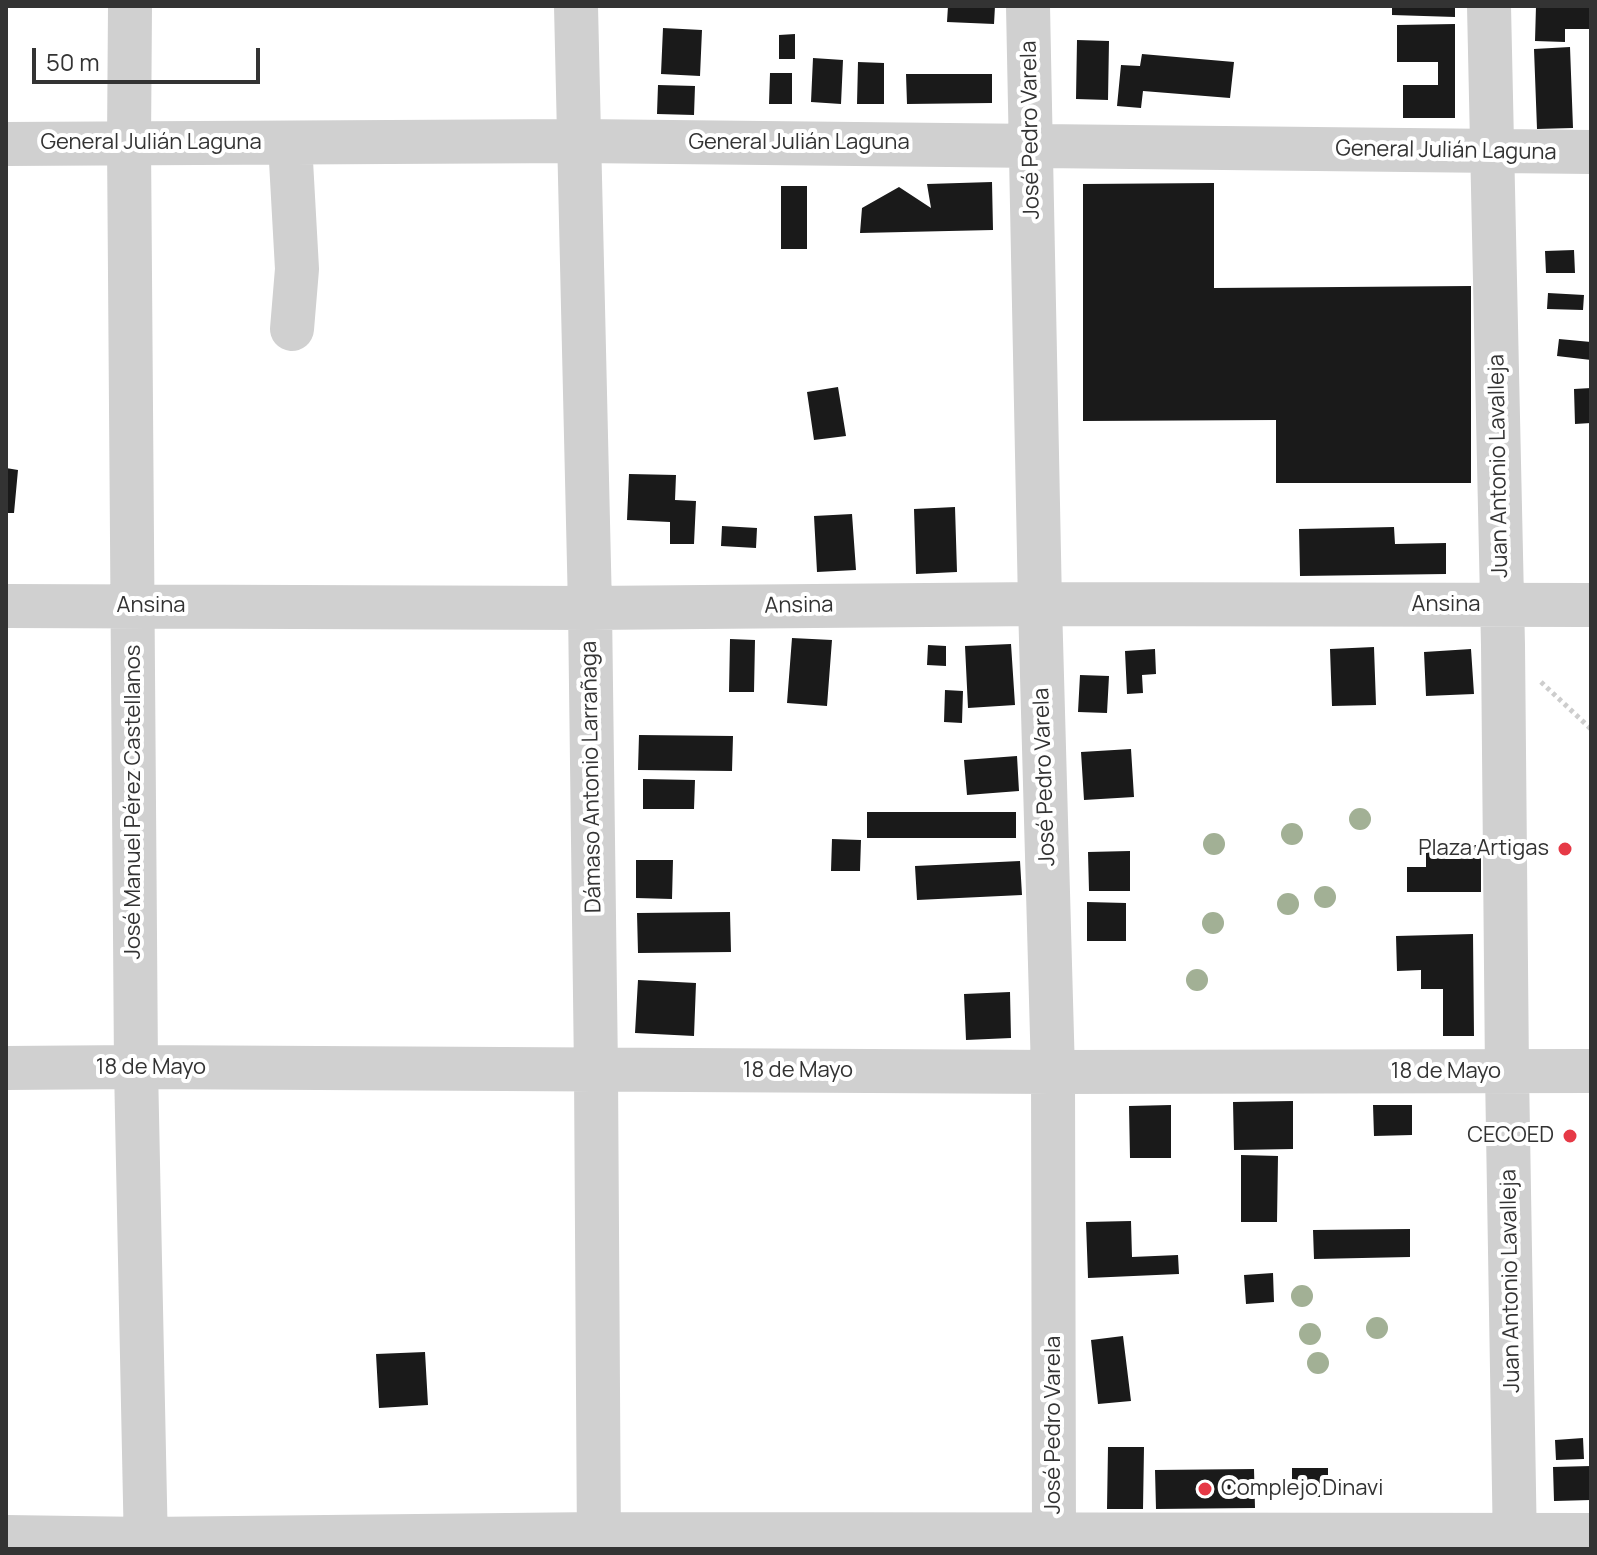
<!DOCTYPE html>
<meta charset="utf-8">
<style>
body{margin:0}
#map{position:relative;width:1597px;height:1555px;overflow:hidden;background:#fff;font-family:Manrope,sans-serif}
canvas{display:block}
.frame{position:absolute;inset:0;border:8px solid #333;pointer-events:none}
.scale{position:absolute;left:32px;top:48px;width:228px;height:36px;box-sizing:border-box;border:4px solid #333;border-top:0;padding-left:10px;font-size:24px;line-height:28px;white-space:nowrap;color:#333;-webkit-text-stroke:6px #fff;paint-order:stroke}
</style>
<div id="map">
<canvas width="1597" height="1555"></canvas>
<div class="frame"></div>
<div class="scale">50 m</div>
</div>
<script>
const ctx = document.querySelector('canvas').getContext('2d');
ctx.lineJoin = 'round';
function paint(path, color) { ctx.fillStyle = color; ctx.fill(path, 'evenodd'); }
function trace(path, color, width, dash) { ctx.strokeStyle = color; ctx.lineWidth = width; ctx.lineCap = dash ? 'butt' : 'round'; ctx.setLineDash(dash || []); ctx.stroke(path); }
function label(font, color, halo, rows, align = 'center') {
  ctx.font = font + ' Manrope,sans-serif'; ctx.lineWidth = 8; ctx.setLineDash([]); ctx.textBaseline = 'middle'; ctx.strokeStyle = halo; ctx.fillStyle = color; for (const [text, x, y, turn = 0] of rows) {
    ctx.save(); ctx.translate(x, y); ctx.rotate((+turn || 0) * Math.PI / 180); ctx.textAlign = isNaN(turn) ? turn : align; if (halo) ctx.strokeText(text, 0, 0); ctx.fillText(text, 0, 0); ctx.restore();
  }
}
paint(new Path2D(`
 M948 6H995L994 24 947 22Z
 M1392 6H1455V17L1392 15Z
 M1536 6H1591V29H1565V42L1535 41Z
 M1455 24V118H1403V85H1438V62H1397V25Z
 M663 28 702 30 700 76 661 74Z
 M795 34V59H779V35Z
 M1077 40 1109 41 1108 100 1076 99Z
 M1570 47 1573 128 1537 129 1534 49Z
 M1142 54 1234 62 1230 98 1143 91 1141 108 1117 106 1121 65 1140 66Z
 M813 58 843 60 841 104 811 102Z
 M858 62 884 63V104H857Z
 M770 73H792V104H769Z
 M906 74H992V103L907 104Z
 M658 85 695 86 694 115 657 114Z
 M992 182 993 230 860 233 862 208 899 187 931 208 927 184Z
 M1214 183V288L1471 286V483H1276V420L1083 421V184Z
 M781 186H807V249H781Z
 M1574 250 1575 273H1546L1545 251Z
 M1548 293 1584 295 1583 310 1547 309Z
 M1559 339 1591 342V360L1557 356Z
 M838 387 846 436 814 440 807 392Z
 M1591 388V423L1575 424 1574 389Z
 M6 468 18 470 14 513H6Z
 M629 474 676 475 675 500 696 501 694 544H670V522L627 520Z
 M955 507 957 572 916 574 914 509Z
 M852 514 856 570 817 572 814 516Z
 M722 526 757 528 756 548 721 546Z
 M1394 527 1395 544 1446 543V574L1300 576 1299 529Z
 M792 638 832 640 827 706 787 703Z
 M730 639 755 640 754 692H729Z
 M1011 644 1015 705 968 708 965 646Z
 M928 645 946 646V666L927 665Z
 M1374 647 1376 705 1332 706 1330 649Z
 M1155 649 1156 674 1142 675 1143 693 1127 694 1125 651Z
 M1471 649 1474 694 1426 696 1424 652Z
 M1080 675 1109 676 1107 713 1078 712Z
 M945 690 963 691 962 723 944 722Z
 M639 735 733 736 732 771 638 770Z
 M1131 749 1134 797 1084 800 1081 752Z
 M1017 756 1019 791 967 795 964 760Z
 M643 779 695 780 694 809H643Z
 M867 812H1016V838H867Z
 M832 839 861 840 860 871H831Z
 M1426 845H1481V892H1407V867H1426Z
 M1130 851V891H1089L1088 852Z
 M636 860H673L672 899 636 898Z
 M1020 861 1022 895 917 900 915 866Z
 M1087 902 1126 903V941H1087Z
 M730 912 731 952 638 953 637 913Z
 M1473 934 1474 1036H1443V989H1421V970L1397 971 1396 936Z
 M638 980 696 983 694 1036 635 1033Z
 M1010 992 1011 1038 966 1040 964 994Z
 M1293 1101V1149L1234 1150 1233 1102Z
 M1171 1105V1158H1130L1129 1106Z
 M1373 1105H1412V1135L1374 1136Z
 M1241 1155 1278 1156 1277 1222H1241Z
 M1131 1221 1132 1257 1178 1255 1179 1274 1088 1278 1086 1222Z
 M1410 1229V1257L1314 1259 1313 1230Z
 M1273 1273 1274 1302 1246 1304 1244 1275Z
 M1123 1336 1131 1401 1098 1404 1091 1340Z
 M425 1352 428 1405 379 1408 376 1354Z
 M1583 1438 1584 1459 1556 1460 1555 1440Z
 M1108 1447H1144L1143 1509H1107Z
 M1591 1466V1500L1554 1501 1553 1467Z
 M1292 1468H1328V1497H1292Z
 M1254 1469 1255 1508 1156 1509 1155 1470Z`), '#1a1a1a');
trace(new Path2D(`
 M1541 682 1591 729`), '#cdcdcd', 5, [4, 4]);
trace(new Path2D(`
 M130 6 129 143 136 1067 146 1549
 M576 6 590 608 596 1071 599 1549
 M1028 6 1040 604 1053 1072 1054 1549
 M1489 6 1503 645 1507 1072 1515 1549
 M290 143 297 269 292 329
 M6 144 580 141 1591 152
 M6 606 590 608 1040 604 1591 605
 M6 1068 136 1067 1053 1072 1591 1071
 M6 1537 146 1539 598 1534 1591 1535`), '#d0d0d0', 44);
ctx.fillStyle = '#a2b095';
for (const [x, y] of [
 [1360,819],
 [1292,834],
 [1214,844],
 [1325,897],
 [1288,904],
 [1213,923],
 [1197,980],
 [1302,1296],
 [1377,1328],
 [1310,1334],
 [1318,1363]
]) { ctx.beginPath(); ctx.arc(x, y, 11, 0, 2 * Math.PI); ctx.fill(); }
for (const [x, y, r, color] of [
 [1565,849,8,"#e63946"],
 [1570,1136,8,"#e63946"],
 [1205,1489,8,"#e63946"]
]) { const dot = new Path2D(); dot.arc(x, y, r, 0, 2 * Math.PI); ctx.fillStyle = color; ctx.fill(dot); trace(dot, '#fff', 3); }
label('22px', '#333', '#fff', [
 ["José Pedro Varela",1031,130,-91],
 ["General Julián Laguna",151,143],
 ["General Julián Laguna",799,143],
 ["General Julián Laguna",1446,151,1],
 ["Juan Antonio Lavalleja",1499,466,-91],
 ["Ansina",1446,605],
 ["Ansina",151,606],
 ["Ansina",799,606,-1],
 ["Dámaso Antonio Larrañaga",592,777,-91],
 ["José Pedro Varela",1045,777,-92],
 ["José Manuel Pérez Castellanos",134,802,-90],
 ["18 de Mayo",151,1068],
 ["18 de Mayo",798,1071],
 ["18 de Mayo",1446,1072],
 ["Juan Antonio Lavalleja",1511,1281,-91],
 ["José Pedro Varela",1054,1425,-90]
]);
label('22px', '#333', '#fff', [
 ["Plaza Artigas",1549,849],
 ["CECOED",1554,1136],
 ["Complejo Dinavi",1221,1489,"left"]
], 'right');
</script>
